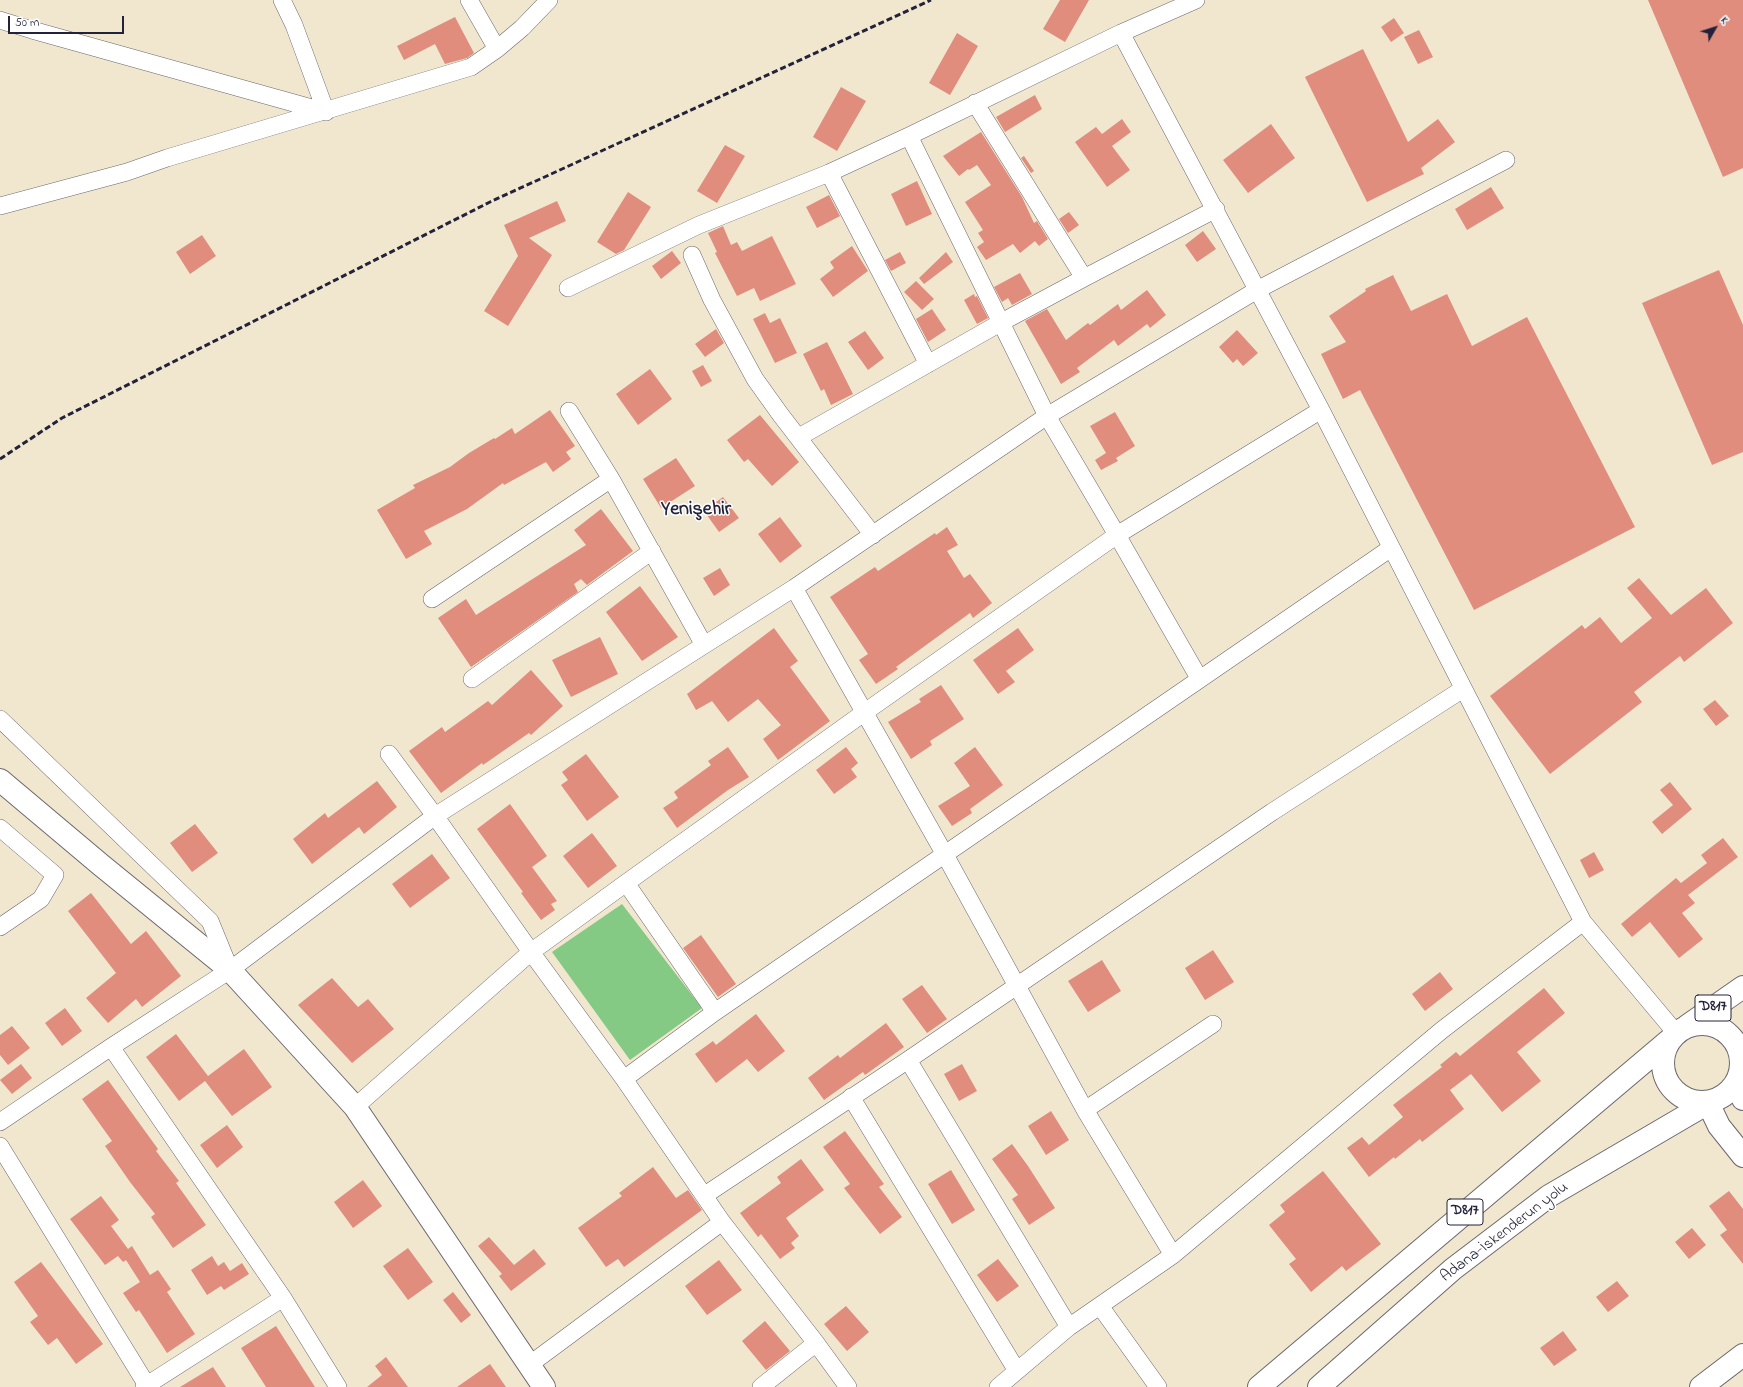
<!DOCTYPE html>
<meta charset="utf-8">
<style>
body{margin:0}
#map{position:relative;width:1743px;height:1387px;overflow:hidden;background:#f1e7cf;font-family:"Indie Flower",sans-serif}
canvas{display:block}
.north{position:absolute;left:1695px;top:8px;width:40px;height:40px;-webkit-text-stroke:3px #fff;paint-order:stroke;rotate:51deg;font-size:11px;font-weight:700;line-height:16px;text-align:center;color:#22223b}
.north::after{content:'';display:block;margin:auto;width:14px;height:18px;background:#22223b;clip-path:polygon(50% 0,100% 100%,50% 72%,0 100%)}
.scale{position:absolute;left:8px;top:16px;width:116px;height:18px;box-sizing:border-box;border:2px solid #22223b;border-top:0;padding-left:5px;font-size:12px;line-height:14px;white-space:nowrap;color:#22223b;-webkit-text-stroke:3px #fff;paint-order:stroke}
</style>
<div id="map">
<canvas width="1743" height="1387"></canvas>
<div class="north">K</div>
<div class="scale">50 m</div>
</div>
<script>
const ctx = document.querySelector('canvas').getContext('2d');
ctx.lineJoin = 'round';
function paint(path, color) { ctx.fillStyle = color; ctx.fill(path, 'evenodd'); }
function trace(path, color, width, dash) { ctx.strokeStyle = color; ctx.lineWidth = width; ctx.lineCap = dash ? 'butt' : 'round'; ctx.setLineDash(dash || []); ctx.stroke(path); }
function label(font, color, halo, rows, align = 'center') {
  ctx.font = font + ' "Indie Flower",sans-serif'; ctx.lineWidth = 3; ctx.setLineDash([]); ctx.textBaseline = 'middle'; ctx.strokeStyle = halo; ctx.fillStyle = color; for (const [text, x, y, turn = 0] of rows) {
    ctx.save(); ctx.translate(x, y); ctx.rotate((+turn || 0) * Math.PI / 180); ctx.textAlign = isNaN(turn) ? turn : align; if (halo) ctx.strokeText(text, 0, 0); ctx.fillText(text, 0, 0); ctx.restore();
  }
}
paint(new Path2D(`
 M622 904 702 1008 630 1060 552 952Z`), '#84c984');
paint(new Path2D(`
 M1060 0H1089L1065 42 1043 29Z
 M1648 0H1743V168L1723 177Z
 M455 17 474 53 467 58 445 64 435 44 404 60 397 46Z
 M1394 18 1404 33 1391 42 1381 27Z
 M1419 30 1433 57 1418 64 1404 37Z
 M957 33 978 46 950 95 929 83Z
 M1363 49 1408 142 1438 119 1455 142 1421 168 1424 174 1367 202 1305 77Z
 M841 87 866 101 837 151 813 137Z
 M1035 95 1042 109 1005 132 996 117Z
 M1122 119 1131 132 1112 146 1130 170 1107 187 1075 142 1096 127 1102 134Z
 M1271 124 1295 158 1248 193 1223 160Z
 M981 132 1022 197 1034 223 1037 221 1048 239 1039 246 1035 241 1020 253 1013 244 986 260 977 247 984 242 978 233 983 230 965 202 991 185 977 165 969 170 968 169 959 176 943 156Z
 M725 145 745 156 717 203 697 191Z
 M1024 156 1034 171 1031 173 1021 158Z
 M917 181 932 214 906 226 891 194Z
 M1491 187 1504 208 1467 230 1455 209Z
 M628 192 651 207 624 250 616 254 597 242Z
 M829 195 840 216 817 228 806 207Z
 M557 201 566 221 529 238 552 255 508 326 484 311 518 256 504 225Z
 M1069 212 1079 225 1068 233 1059 219Z
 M723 226 731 245 737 242 742 251 772 236 796 284 760 301 754 288 737 296 715 253 717 252 708 233Z
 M1203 231 1216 249 1197 262 1185 245Z
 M202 235 216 256 190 274 176 252Z
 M852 246 868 271 833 297 820 279 834 268 830 262Z
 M672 251 681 263 661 279 652 266Z
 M900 252 906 263 891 271 885 260Z
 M946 252 953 262 924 284 919 278Z
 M1719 270 1743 325V452L1712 465 1642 303Z
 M1020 273 1032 294 1012 305 1008 298 1002 302 994 287Z
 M1393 275 1411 311 1447 294 1472 346 1527 317 1635 527 1474 610 1360 390 1343 399 1321 354 1346 342 1329 316 1366 291 1365 289Z
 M916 281 934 299 922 310 904 292Z
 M1147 290 1166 315 1150 328 1147 324 1118 346 1114 340 1077 368 1080 372 1061 384 1025 321 1047 309 1066 340 1088 323 1090 325 1118 304 1121 310Z
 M974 294 975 297 977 296 988 318 977 324 964 300Z
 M932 309 946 330 928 342 916 319Z
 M765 313 770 323 780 318 797 353 775 363 753 319Z
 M716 329 724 343 705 357 695 344Z
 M1237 330 1258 353 1243 366 1237 359 1233 363 1219 347Z
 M865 331 884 358 868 370 848 342Z
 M827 342 853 394 831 405 824 389 821 391 803 354Z
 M703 365 712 381 701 387 692 371Z
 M650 369 672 399 638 425 616 394Z
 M550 410 575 446 566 452 571 459 553 472 546 462 504 485 503 483 467 509 424 531 432 544 406 559 377 510 415 488 413 485 450 467 469 453 494 438 495 439 512 428 515 434Z
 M1115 412 1135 446 1116 458 1118 461 1101 470 1095 460 1106 453 1090 426Z
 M760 415 799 462 772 486 748 459 744 462 727 440Z
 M676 458 695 486 661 508 643 479Z
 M723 497 739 518 719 532 704 511Z
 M601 509 633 551 587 585 581 579 574 584 578 592 471 667 438 618 466 599 476 615 586 545 574 530Z
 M780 517 802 546 780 563 758 534Z
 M947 527 958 545 947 551 964 578 970 574 992 603 973 618 970 613 896 667 898 669 876 684 859 660 868 654 830 597 875 567 878 571 935 533 936 535Z
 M720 568 730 585 714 596 703 578Z
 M1639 578 1671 615 1706 588 1733 623 1684 662 1680 656 1634 692 1642 702 1550 774 1490 696 1582 625 1585 629 1600 617 1621 643 1652 618 1627 588Z
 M640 586 678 637 642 661 606 612Z
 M774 628 798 661 790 667 830 721 778 760 763 739 781 725 758 699 728 722 712 701 696 710 687 694Z
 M1018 628 1034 650 1006 671 1015 682 998 694 973 660Z
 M600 637 618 674 571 697 552 660Z
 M531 670 563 706 531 735 529 733 483 765 482 763 441 793 409 751 442 727 445 732 488 701 492 705Z
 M941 685 964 719 930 741 932 745 911 759 888 722 921 702 919 699Z
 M1715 700 1729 716 1716 726 1703 709Z
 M728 747 749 777 728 790 677 828 663 808 678 798 674 792 711 765 708 761Z
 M846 747 858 763 851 769 857 777 834 794 816 770Z
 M975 747 1003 785 970 809 972 813 952 826 938 806 970 786 954 763Z
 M586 754 619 797 587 821 561 785 568 780 562 772Z
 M377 781 397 807 364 834 359 827 312 864 293 839 325 813 328 818Z
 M1670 782 1692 809 1662 834 1652 822 1673 805 1660 790Z
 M510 804 547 856 532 867 557 901 551 904 555 910 541 920 521 893 523 892 477 829Z
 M195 824 218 853 192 872 170 843Z
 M592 833 617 866 588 888 563 856Z
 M1723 838 1738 857 1688 895 1695 903 1682 913 1703 939 1679 958 1650 922 1632 937 1621 924 1676 878 1681 883 1707 863 1701 855Z
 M1594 852 1604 870 1589 878 1580 860Z
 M432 854 450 878 410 908 392 884Z
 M91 893 131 944 146 931 181 976 142 1007 136 999 108 1023 86 998 116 973 68 911Z
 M701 935 736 984 718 997 683 948Z
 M1213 950 1234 982 1205 1000 1185 968Z
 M1102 960 1121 991 1088 1012 1068 981Z
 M1440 972 1453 989 1425 1011 1412 994Z
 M332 978 358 1007 368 999 394 1029 352 1063 298 1005Z
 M922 985 947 1019 927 1033 902 999Z
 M1544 988 1565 1013 1517 1052 1541 1081 1502 1112 1471 1074 1450 1090 1464 1109 1422 1142 1420 1139 1395 1159 1394 1157 1369 1177 1347 1148 1362 1137 1369 1145 1403 1117 1393 1105 1442 1067 1440 1065 1456 1052 1460 1056Z
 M65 1008 82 1031 62 1046 45 1023Z
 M756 1014 785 1051 758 1072 747 1059 716 1083 695 1054 713 1041 716 1045Z
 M886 1023 904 1047 865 1075 863 1072 824 1100 808 1078 838 1055 840 1058Z
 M12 1026 30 1048 8 1065 0 1055V1035Z
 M176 1034 208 1076 244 1049 272 1087 232 1116 205 1081 179 1101 146 1057Z
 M21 1064 32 1078 12 1094 0 1080Z
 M962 1064 977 1091 959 1101 944 1074Z
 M108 1080 158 1149 156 1151 179 1181 176 1183 206 1225 173 1248 151 1217 155 1214 130 1182 105 1146 112 1141 82 1099Z
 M1051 1111 1069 1140 1046 1155 1028 1126Z
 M227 1125 243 1147 217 1168 200 1145Z
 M845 1131 884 1184 879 1187 902 1217 880 1234 844 1188 850 1184 823 1147Z
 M1012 1144 1028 1166 1055 1208 1029 1225 1012 1199 1018 1195 992 1159Z
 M801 1159 824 1190 786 1218 799 1236 791 1243 795 1248 780 1259 761 1234 758 1237 740 1213 781 1183 777 1177Z
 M653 1167 676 1198 688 1190 702 1210 624 1267 618 1259 606 1267 578 1228 622 1196 619 1193Z
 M951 1170 975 1210 952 1224 928 1184Z
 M1323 1171 1381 1244 1346 1271 1342 1266 1311 1292 1289 1264 1296 1259 1269 1225 1285 1212 1280 1205Z
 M363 1180 382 1206 353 1228 334 1202Z
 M1729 1191 1743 1209V1264L1720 1235 1727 1230 1709 1206Z
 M101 1196 119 1220 111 1226 128 1249 132 1246 150 1275 158 1270 171 1289 167 1292 195 1334 167 1353 139 1310 136 1312 123 1293 140 1282 126 1260 123 1262 118 1256 105 1265 70 1219Z
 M1692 1228 1706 1245 1689 1259 1675 1242Z
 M489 1237 514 1265 534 1249 546 1264 511 1291 499 1276 502 1274 478 1246Z
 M408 1248 433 1282 408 1300 383 1266Z
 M212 1256 218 1266 224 1262 230 1271 242 1263 249 1274 224 1290 221 1286 207 1295 191 1270Z
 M998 1259 1019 1286 997 1302 977 1275Z
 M719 1260 742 1290 707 1315 685 1286Z
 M41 1262 103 1344 76 1364 57 1338 48 1345 30 1322 38 1316 14 1282Z
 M1617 1281 1629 1296 1608 1312 1596 1297Z
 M453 1292 471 1315 461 1323 443 1300Z
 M846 1306 869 1332 847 1351 824 1324Z
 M765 1321 790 1351 766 1370 742 1341Z
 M276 1326 315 1387H266L241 1348Z
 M1563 1331 1577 1350 1554 1366 1540 1348Z
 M386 1357 408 1387H367L382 1375 375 1366Z
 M490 1364 506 1387H457Z
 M213 1367 226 1387H180Z`), '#e08d7e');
const street = new Path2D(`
 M282 0 294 25 326 112
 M0 20 32 30 326 112
 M1121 33 1321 410 1583 922 1676 1033
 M497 49 522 28 549 0
 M909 136 1047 416 1117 535 1199 678
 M829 173 928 364
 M0 206 127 172 167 158 471 67 497 49 469 0
 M692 255 712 300 755 379 780 414 873 535
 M1084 278 1216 209
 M568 288 699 225 829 173 909 136 1121 33 1196 0
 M569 411 611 479 704 645
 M799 437 1000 323 1084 278 975 103
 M794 588 944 853 1085 1110 1173 1255
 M432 599 611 479
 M472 679 652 551
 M0 719 210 921 230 970
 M389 754 435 816 531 952 624 1079 722 1222 816 1343 848 1387
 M0 828 55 875 41 899 0 927
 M626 883 715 1012
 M111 1047 283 1298 338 1387
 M908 1060 1069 1327
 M624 1079 715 1012 1391 548
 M851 1097 1017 1371
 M355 1107 531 952 626 883 865 712 1117 535 1321 410
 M1085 1110 1213 1024
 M0 1122 111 1047 230 970 435 816 794 588 1047 416 1257 290 1506 160
 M0 1146 148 1387
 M705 1195 908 1060 1272 812 1463 689
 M1100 1306 1158 1387
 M529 1365 722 1222
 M144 1387 283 1298
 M761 1387 816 1343
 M998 1387 1069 1327 1173 1255 1442 1030 1583 922`);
const secondary = new Path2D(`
 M0 780 101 865 230 970 355 1107 544 1387
 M1738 1081 1743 1099
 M1708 1103 1719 1126 1743 1156
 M1701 1387 1743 1355`);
const highway = new Path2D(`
 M1663 1063a39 39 0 1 1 78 0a39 39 0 1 1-78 0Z
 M1687 1026 1743 987
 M1259 1387 1672 1038
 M1319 1387 1453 1269 1549 1196 1708 1103`);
trace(street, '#6a676f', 18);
trace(secondary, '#6a676f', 24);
trace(highway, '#6a676f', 24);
trace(street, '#fff', 17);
trace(secondary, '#fff', 22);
trace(highway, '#fff', 22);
trace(new Path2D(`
 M0 459 62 418 490 202 931 0`), '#22223b', 3, [6, 3]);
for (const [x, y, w] of [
 [1713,1008,36],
 [1465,1212,36]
]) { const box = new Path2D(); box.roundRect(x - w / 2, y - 13, w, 26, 3); ctx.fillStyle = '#fff'; ctx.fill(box); trace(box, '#22223b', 1); }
label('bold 15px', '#22223b', null, [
 ["D817",1713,1008],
 ["D817",1465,1212]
]);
label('16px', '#22223b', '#fff', [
 ["Adana-İskenderun yolu",1505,1233,-37]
]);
label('bold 20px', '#22223b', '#fff', [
 ["Yenişehir",696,511]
]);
</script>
